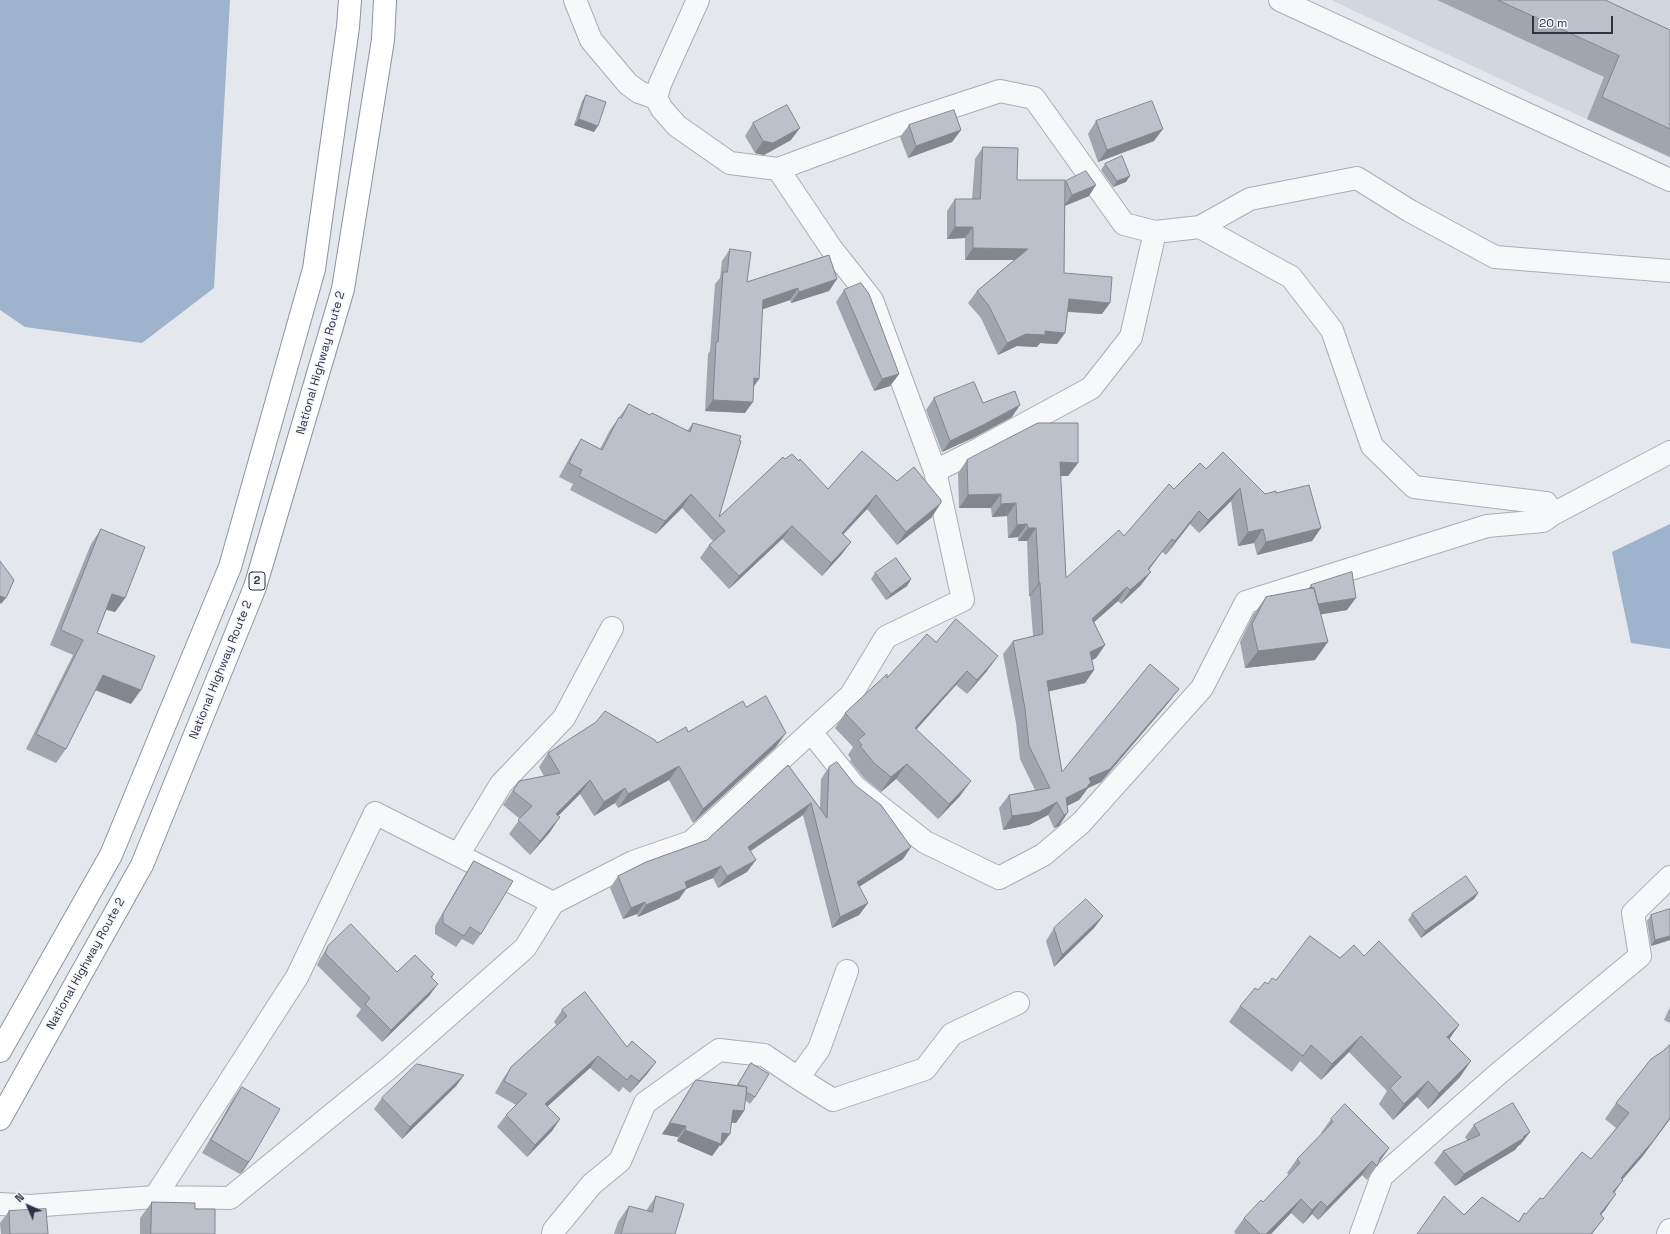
<!DOCTYPE html>
<style>
body{margin:0}
#map{position:relative;width:1670px;height:1234px;overflow:hidden;background:#e4e7ec;font-family:"Space Grotesk",sans-serif}
canvas{display:block}
.north{position:absolute;left:8px;top:1186px;width:40px;height:40px;-webkit-text-stroke:3px #f4f6f9;paint-order:stroke;rotate:315deg;font-size:11px;font-weight:700;line-height:16px;text-align:center;color:#2b3445}
.north::after{content:'';display:block;margin:auto;width:14px;height:18px;background:#2b3445;clip-path:polygon(50% 0,100% 100%,50% 72%,0 100%)}
.scale{position:absolute;left:1532px;top:16px;width:81px;height:18px;box-sizing:border-box;border:2px solid #2b3445;border-top:0;padding-left:5px;font-size:12px;line-height:14px;white-space:nowrap;color:#2b3445;-webkit-text-stroke:3px #f4f6f9;paint-order:stroke}
</style>
<div id="map">
<canvas width="1670" height="1234"></canvas>
<div class="north">N</div>
<div class="scale">20 m</div>
</div>
<script>
const ctx = document.querySelector('canvas').getContext('2d');
ctx.lineJoin = 'round';
function paint(path, color) { ctx.fillStyle = color; ctx.fill(path, 'evenodd'); }
function trace(path, color, width, dash) { ctx.strokeStyle = color; ctx.lineWidth = width; ctx.lineCap = dash ? 'butt' : 'round'; ctx.setLineDash(dash || []); ctx.stroke(path); }
function label(font, color, halo, rows, align = 'center') {
  ctx.font = font + ' "Space Grotesk",sans-serif'; ctx.lineWidth = 3; ctx.setLineDash([]); ctx.textBaseline = 'middle'; ctx.strokeStyle = halo; ctx.fillStyle = color; for (const [text, x, y, turn = 0] of rows) {
    ctx.save(); ctx.translate(x, y); ctx.rotate((+turn || 0) * Math.PI / 180); ctx.textAlign = isNaN(turn) ? turn : align; if (halo) ctx.strokeText(text, 0, 0); ctx.fillText(text, 0, 0); ctx.restore();
  }
}
paint(new Path2D(`
 M1333 0H1670V158L1333 1Z`), '#d2d6de');
paint(new Path2D(`
 M0 0H230L214 288 142 343 25 327 0 310Z
 M1670 524V649L1631 643 1612 552Z`), '#9fb4cc');
const minor = new Path2D(`
 M575 0 591 40 628 84 639 92 656 98
 M698 0 660 84 656 98 662 109 677 126 730 163 778 169 897 125 1000 91 1034 98 1124 224 1155 232 1200 227 1250 199 1357 178 1410 211 1495 257 1670 271
 M1280 0 1670 180
 M1200 227 1291 277 1332 330 1372 446 1414 487 1546 503 1553 514
 M935 471 981 448 1091 388 1131 337 1155 232
 M811 732 855 787 925 842 999 878 1043 855 1081 823 1158 737 1202 688 1246 602 1487 526 1543 521 1553 514 1670 452
 M458 855 501 784 564 718 612 628
 M798 1078 833 1100 925 1069 952 1034 1018 1003
 M155 1197 297 977 375 813 553 903
 M0 1204 30 1206 155 1197 230 1198 389 1068 525 948 553 903 633 862 691 842 851 695 886 637 963 600 935 471 872 300 831 248 778 169
 M553 1234 554 1230 592 1184 620 1161 645 1103 719 1050 764 1055 798 1078 819 1049 847 971
 M1361 1234 1382 1176 1498 1074 1640 956 1633 913 1670 877
 M1668 1234 1670 1230`);
const trunk = new Path2D(`
 M0 1051 111 855 230 567 314 269 348 27 350 0
 M0 1119 142 865 255 587 343 289 383 40 385 0`);
trace(minor, '#a9aeb7', 24);
trace(trunk, '#8b94a3', 24);
trace(minor, '#f7f8fa', 22);
trace(trunk, '#fff', 22);
paint(new Path2D(`
 M1437 0H1605L1670 30V157L1587 119 1604 77Z
 M586 95 594 132 574 125 582 101Z
 M1096 121 1154 141 1098 162 1088 134Z
 M753 123 791 140 764 155 755 153 745 136Z
 M909 125 961 130 952 142 908 158 900 137Z
 M983 147 1017 180 1065 182 1066 181 1089 196 1065 206 1064 273 1102 314 1068 312 1065 333 1057 344 1040 343 1037 347 1017 346 998 355 981 318 968 303 977 291 1014 260H965V238L947 239V211L955 199H972L975 159Z
 M1105 164 1126 182 1113 187 1101 170Z
 M730 249 747 282 837 279 829 291 791 303 790 300 762 309 759 379 754 386 745 413 705 411 708 354 710 351 715 284 720 278 722 261Z
 M844 290 899 374 890 386 874 391 836 302Z
 M934 398 983 403 1012 417 975 437 942 452 926 410Z
 M629 404 650 415 652 413 687 431 693 423 719 517 785 459 828 489 862 451 932 517 897 545 867 509 843 535 851 542 841 555 822 576 782 539 729 589 700 558 709 545 713 541 682 508 656 534 570 490 573 484 559 477 572 453 581 439 600 449 610 430Z
 M967 460 1078 463 1068 476H1060L1066 578 1124 536 1174 489 1206 469 1265 494 1276 493 1321 528 1312 541 1257 555 1254 543 1238 546 1231 501 1199 533 1190 524 1166 555 1162 552 1149 570 1141 585 1121 604 1118 601 1094 622 1105 645 1096 658 1092 660 1094 670 1085 683 1049 691 1062 772 1169 702 1101 782 1088 788 1079 800 1067 806 1068 812 1059 826 1054 828 1048 815 1029 825 1003 830 999 808 1009 795 1035 790 1020 759 1016 723 1003 654 1013 641 1033 636 1030 596H1029L1027 541H1018V537L1008 538 1007 516 992 517 991 508H959L958 473Z
 M101 529 125 598 115 612 106 610 97 633 131 704 95 690 66 749 56 763 26 749 73 655 50 645 91 544Z
 M875 573 911 579 907 586 886 600 871 579Z
 M1311 585 1347 610 1321 614 1315 660 1245 668 1240 642 1253 615 1266 597 1308 589Z
 M936 642 987 671 967 694 956 685 916 730 960 796 938 819 896 779 881 792 864 778 850 761 851 759 848 755 853 747 835 728 845 713 887 678Z
 M746 707 776 747 693 823 669 780 618 808 615 803 594 816 580 794 558 816 550 832 530 855 509 834 520 819 503 805 519 781 544 776 539 767 548 753 657 743 688 732Z
 M788 765 820 808 821 779 829 767 855 785 911 847 903 859 859 887 868 903 859 915 832 928 803 815 751 851 747 872 718 888 713 878 686 889 679 899 638 917 637 914 623 919 610 888 618 876 707 840Z
 M474 861 481 934 473 945 462 939 456 947 435 934V926L466 873Z
 M1478 893 1474 899 1421 938 1408 920 1412 914Z
 M1651 915 1670 940 1651 946 1647 921Z
 M1103 916 1094 928 1054 967 1046 941 1054 928Z
 M328 946 397 972 434 974 432 978 429 996 382 1042 356 1016 361 1009 317 965 320 959Z
 M1364 956 1459 1025 1449 1039 1460 1077 1428 1109 1417 1097 1393 1120 1379 1104 1387 1091 1349 1052 1321 1080 1300 1061 1292 1072 1229 1022 1240 1006 1258 990 1268 984 1276 980 1340 958Z
 M1670 1007V1023L1664 1020Z
 M562 1010 627 1047 656 1062 647 1074 630 1093 623 1087 619 1092 590 1068 547 1106 560 1119 552 1131 527 1157 497 1127 506 1115 516 1105 495 1093 503 1079 511 1067 557 1026 554 1022Z
 M1670 1045V1119L1642 1157 1622 1179 1623 1180 1614 1192 1605 1210 1601 1215 1592 1234 1464 1215 1518 1222 1524 1213 1526 1214 1591 1159 1616 1128 1605 1119 1616 1103 1663 1051Z
 M751 1063 755 1097 750 1104 745 1100 744 1111 736 1123 731 1122 721 1146 720 1145 712 1156 677 1141 678 1137 662 1134 688 1092 696 1080 737 1085Z
 M464 1075 456 1086 402 1139 374 1109 382 1098Z
 M242 1087 251 1159 243 1171 240 1174 202 1153 233 1099Z
 M1331 1119 1389 1148 1378 1163 1377 1166 1367 1180 1362 1175 1318 1220 1312 1214 1303 1224 1291 1213 1271 1234H1236L1234 1232 1244 1218 1263 1202 1289 1175 1287 1173 1297 1159 1322 1134 1321 1133Z
 M1474 1125 1521 1144 1518 1146 1515 1150 1455 1186 1434 1163 1443 1151 1468 1141 1465 1137Z
 M656 1196 675 1234H614L618 1222 629 1206 646 1211Z
 M152 1202 195 1209 215 1234H140V1218Z
 M9 1211 48 1234H1L0 1223Z`), '#a1a5ae');
paint(new Path2D(`
 M579 119 598 126 594 132 574 125Z
 M800 128 791 140 764 155 755 153 763 141Z
 M1163 129 1154 141 1098 162 1107 150Z
 M961 130 952 142 908 158 916 146Z
 M1130 176 1126 182 1113 187 1117 181Z
 M1096 185 1089 196 1064 206 1072 195Z
 M955 227H973L965 238 947 239Z
 M973 248 1028 249 1020 260H965Z
 M837 279 829 291 791 303 799 292Z
 M798 288 790 300 755 312 763 300Z
 M1069 299 1110 303 1102 314 1061 311Z
 M1045 331 1065 333 1057 344 1040 343 1037 347 1017 346 998 355 1007 343 1026 334Z
 M899 374 890 386 874 391 882 379Z
 M754 378 759 379 751 390Z
 M713 400 753 402 745 413 705 411Z
 M1020 405 1012 417 975 437 942 452 950 441Z
 M1060 462 1078 463 1068 476H1050Z
 M1240 488 1231 501 1199 533 1208 520Z
 M691 494 682 508 656 534 665 521Z
 M1001 494 991 508H959L968 495Z
 M876 495 867 509 832 546 842 533Z
 M941 503 932 517 897 545 906 532Z
 M1016 503 1007 516 992 517 1001 504Z
 M1199 511 1190 524 1166 555 1175 541Z
 M1027 524 1018 537 1008 538 1017 525Z
 M792 526 782 539 729 589 739 576Z
 M1028 528H1036L1027 541H1018Z
 M1321 528 1312 541 1257 555 1266 542Z
 M1263 529 1254 543 1238 546 1248 532Z
 M1172 539 1162 552 1139 582 1148 569Z
 M851 542 841 555 822 576 831 563Z
 M1151 572 1141 585 1121 604 1130 590Z
 M911 579 907 586 886 600 891 594Z
 M1039 583H1040L1030 596H1029Z
 M1127 587 1118 601 1083 632 1092 619Z
 M112 594 125 598 115 612 102 608Z
 M0 596 6 598 1 604 0 603Z
 M1356 598 1347 610 1306 617 1314 604Z
 M1328 642 1315 660 1245 668 1258 651Z
 M1105 645 1096 658 1081 666 1090 652Z
 M998 656 987 671 967 694 977 680Z
 M1094 670 1085 683 1038 694 1047 681Z
 M967 671 956 685 904 743 915 728Z
 M103 675 141 690 131 704 93 689Z
 M1179 689 1169 702 1101 782 1088 788 1079 800 1061 809 1066 798 1089 778Z
 M786 733 776 747 693 823 703 809Z
 M907 764 896 779 881 792 891 777Z
 M679 766 669 780 618 808 628 794Z
 M590 780 580 794 546 828 556 814Z
 M971 781 960 796 938 819 949 804Z
 M625 788 615 803 594 816 604 802Z
 M1057 802 1048 815 1029 825 1003 830 1012 816Z
 M811 803 803 815 740 858 748 847Z
 M1068 812 1059 826 1054 828 1064 815Z
 M560 817 550 832 530 855 540 841Z
 M911 847 903 859 849 893 857 882Z
 M756 860 747 872 718 888 727 876Z
 M721 866 713 878 686 889 679 899 638 917 646 905 685 882Z
 M1478 893 1474 899 1421 938 1425 931Z
 M645 902 637 914 623 919 631 908Z
 M868 903 859 915 832 928 840 917Z
 M1103 916 1094 928 1054 967 1062 955Z
 M1670 936V940L1651 946 1655 940Z
 M438 984 429 996 382 1042 391 1030Z
 M1459 1025 1448 1041 1447 1037Z
 M1361 1036 1349 1052 1321 1080 1332 1064Z
 M598 1056 590 1068 537 1116 545 1104Z
 M1471 1061 1460 1077 1428 1109 1439 1093Z
 M656 1062 647 1074 630 1093 639 1081Z
 M464 1075 456 1086 402 1139 410 1127Z
 M1428 1081 1417 1097 1393 1120 1404 1104Z
 M733 1110 744 1111 736 1123 725 1122Z
 M1670 1118V1119L1642 1157 1610 1194 1621 1178Z
 M560 1119 552 1131 527 1157 535 1145Z
 M670 1123 686 1126 678 1137 662 1134Z
 M685 1130 722 1133 730 1134 721 1146 720 1145 712 1156 677 1141Z
 M1530 1132 1521 1144 1518 1146 1515 1150 1455 1186 1464 1174Z
 M1389 1148 1380 1161 1376 1165 1380 1158Z
 M251 1159 243 1171 240 1174 248 1162Z
 M1372 1161 1362 1175 1318 1220 1327 1207Z
 M1623 1180 1612 1196 1613 1192Z
 M1616 1194 1605 1210 1588 1230 1600 1214Z
 M1301 1199 1291 1213 1271 1234H1266Z
 M1321 1201 1312 1214 1303 1224 1312 1210Z
 M1604 1218 1592 1234H1591Z`), '#83868d');
const building = new Path2D(`
 M1498 0H1605L1670 30V129L1602 97 1619 56Z
 M586 95 606 102 598 126 579 119Z
 M1152 101 1163 129 1107 150 1096 121Z
 M787 105 800 128 773 143 763 141 753 123Z
 M954 110 961 130 916 146 909 125Z
 M983 147 1018 148 1017 180H1065L1064 273 1112 277 1110 303 1069 299 1065 333 1045 331V335L1026 334 1007 343 989 306 977 291 1028 249 973 248V227H955V199H980Z
 M1122 156 1130 176 1117 181 1105 164Z
 M1086 171 1096 185 1072 195 1066 181Z
 M730 249 751 252 747 282 829 255 837 279 799 292 798 288 763 300 759 379 754 378 753 402 713 400 716 342H718L723 272H727Z
 M861 283 869 294 899 374 882 379 844 290Z
 M974 382 983 403 1015 391 1020 405 983 425 950 441 934 398Z
 M629 404 650 415 652 413 690 432 693 423 741 436 739 441H741L719 517 783 457 785 459 792 454 799 461 800 459 828 489 862 451 897 481 914 467 941 500V503L906 532 876 495 842 533 851 542 831 563 792 526 739 576 709 545 725 531 691 494 665 521 579 476 582 470 569 463 581 439 602 450 619 417 621 418Z
 M1038 423H1078V463L1060 462 1066 578 1119 530 1124 536 1169 484 1174 489 1200 463 1206 469 1223 452 1265 494 1276 491V493L1309 485 1321 528 1266 542 1263 529 1248 532 1240 488 1208 520 1199 511 1175 541 1172 539 1148 569 1151 572 1130 590 1127 587 1092 619 1105 645 1090 652 1094 670 1047 681 1062 772 1150 664 1179 689 1110 769 1089 778 1091 783 1088 785V787L1066 798 1068 812 1066 814 1064 815 1057 802 1039 812 1012 816 1009 795 1050 788 1029 746 1025 709 1013 641 1043 634 1040 583H1039L1036 528H1028L1027 524 1017 525 1016 503 1001 504V494L968 495 967 460Z
 M101 529 145 547 125 598 112 594 97 633 155 656 141 690 103 675 66 749 36 734 83 640 61 630Z
 M896 558 911 579 891 594 875 573Z
 M0 561 14 580 6 598 0 596Z
 M1352 572 1356 598 1318 604 1314 588H1311V585Z
 M1314 588 1328 642 1258 651 1252 624 1266 597Z
 M956 619 998 656 977 680 967 671 915 728 971 781 949 804 907 764 891 777 874 763 860 746 862 745 858 740 865 734 845 713 887 674V678L927 634 936 642Z
 M766 696 786 733 703 809 679 766 628 794 625 788 604 802 590 780 556 814 560 817 540 841 518 820 532 806 513 791 519 781 560 773 548 753 596 722 605 711 655 740 657 743 686 727 688 732 743 701 746 707Z
 M837 762 855 785 881 805 911 847 857 882 868 903 840 917 811 803 748 847 756 860 727 876 721 866 685 882 687 888 646 905 645 902 631 908 618 876 646 862 707 840 788 765 827 818 829 767Z
 M474 861 513 881 481 934 470 927 464 936 443 923V914Z
 M1466 876 1478 893 1425 931 1412 914Z
 M1086 899 1103 916 1062 955 1054 928Z
 M1670 909V936L1655 940 1651 915Z
 M351 924 397 972 415 955 434 974 431 977 438 984 391 1030 365 1004 370 998 325 953 328 946Z
 M1310 936 1340 958 1354 945 1364 956 1379 941 1459 1025 1447 1037 1471 1061 1439 1093 1428 1081 1404 1104 1390 1088 1401 1077 1361 1036 1332 1064 1311 1045 1303 1056 1240 1006 1255 988 1258 990 1265 982 1268 984 1272 978 1276 980Z
 M585 992 627 1047 632 1041 656 1062 639 1081 631 1075 627 1080 598 1056 545 1104 560 1119 535 1145 506 1115 527 1094 504 1081 511 1067 567 1016 562 1010Z
 M1670 1045V1118L1653 1141 1621 1178 1623 1180 1613 1192 1616 1194 1600 1214 1604 1218 1591 1234H1417L1444 1196 1464 1215 1482 1197 1519 1222 1524 1213 1526 1214 1540 1198 1543 1199 1582 1152 1591 1159 1629 1113 1616 1103 1651 1059 1663 1051Z
 M751 1063 769 1074 755 1097 746 1092 747 1087 738 1085Z
 M417 1064 464 1075 410 1127 382 1098Z
 M696 1080 747 1087 744 1111 733 1110 730 1134 722 1133 721 1144 685 1130 686 1126 670 1123Z
 M242 1087 280 1109 251 1159 248 1162 211 1140Z
 M1513 1103 1530 1132 1523 1137 1524 1138 1464 1174 1443 1151 1480 1135 1474 1125Z
 M1345 1104 1389 1148 1380 1158 1377 1166 1372 1161 1327 1207 1321 1201 1312 1210 1301 1199 1266 1234H1260L1244 1218 1261 1200 1263 1202 1300 1163 1297 1159 1333 1122 1331 1119Z
 M656 1196 684 1204 675 1234H621L629 1206 652 1212Z
 M152 1202 195 1203V1209H215V1234H151Z
 M46 1209 48 1234H10L9 1211Z`);
paint(building, '#bbc0ca');
trace(building, '#83868d', 1);
for (const [x, y, w] of [
 [257,581,16]
]) { const box = new Path2D(); box.roundRect(x - w / 2, y - 9, w, 18, 3); ctx.fillStyle = '#f4f6f9'; ctx.fill(box); trace(box, '#2b3445', 1); }
label('bold 11px', '#2b3445', null, [
 ["2",257,581]
]);
label('12px', '#2b3445', '#f4f6f9', [
 ["National Highway Route 2",321,363,-74],
 ["National Highway Route 2",221,670,-68],
 ["National Highway Route 2",86,964,-61]
]);
</script>
